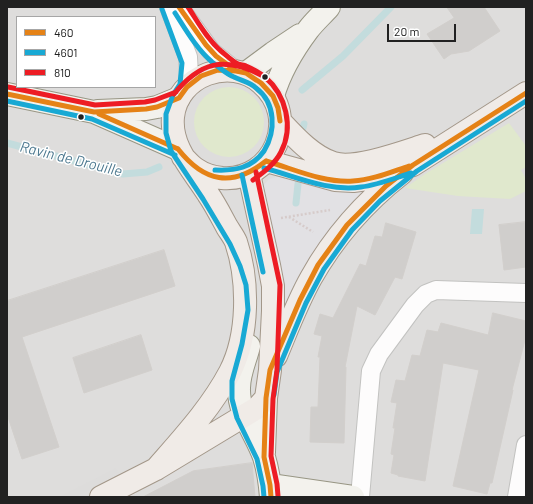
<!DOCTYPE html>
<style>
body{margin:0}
#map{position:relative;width:533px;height:504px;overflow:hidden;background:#efedea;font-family:Barlow,sans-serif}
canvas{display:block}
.frame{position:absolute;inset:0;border:8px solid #212121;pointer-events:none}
.legend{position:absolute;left:16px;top:16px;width:140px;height:72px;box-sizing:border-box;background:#fff;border:1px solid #a6a6a6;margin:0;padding:5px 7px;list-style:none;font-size:12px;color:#212121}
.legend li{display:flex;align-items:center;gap:8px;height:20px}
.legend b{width:20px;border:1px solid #a6a6a6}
.scale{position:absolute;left:387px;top:24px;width:69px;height:18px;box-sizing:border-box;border:2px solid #212121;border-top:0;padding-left:5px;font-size:12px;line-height:14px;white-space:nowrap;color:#212121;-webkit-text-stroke:3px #fff;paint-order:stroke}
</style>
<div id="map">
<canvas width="533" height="504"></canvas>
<div class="frame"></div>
<ul class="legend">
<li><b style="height:5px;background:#e58216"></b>460</li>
<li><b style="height:5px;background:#18a9d4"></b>4601</li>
<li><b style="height:5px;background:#ed1c24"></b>810</li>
</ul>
<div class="scale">20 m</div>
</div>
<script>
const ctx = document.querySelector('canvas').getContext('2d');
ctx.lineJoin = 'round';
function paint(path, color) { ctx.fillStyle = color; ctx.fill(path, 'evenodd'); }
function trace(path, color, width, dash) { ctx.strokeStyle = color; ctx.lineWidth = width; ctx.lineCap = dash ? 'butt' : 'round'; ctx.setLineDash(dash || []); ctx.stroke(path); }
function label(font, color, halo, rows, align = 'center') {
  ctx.font = font + ' Barlow,sans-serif'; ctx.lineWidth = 3; ctx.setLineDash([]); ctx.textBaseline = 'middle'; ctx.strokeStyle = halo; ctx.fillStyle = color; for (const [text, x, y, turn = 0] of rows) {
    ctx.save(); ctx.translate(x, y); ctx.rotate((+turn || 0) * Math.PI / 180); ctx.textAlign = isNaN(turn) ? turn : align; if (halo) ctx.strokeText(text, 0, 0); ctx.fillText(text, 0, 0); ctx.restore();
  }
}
paint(new Path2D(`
 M7 7H526V497H7ZM17 17H155V87H17Z`), '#dedddc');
paint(new Path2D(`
 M38 87H68L77 90 75 97Z
 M116 468 119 475 75 497H59Z`), '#dddcdb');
paint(new Path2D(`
 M194 122a35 35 0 1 1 70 0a35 35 0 1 1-70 0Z
 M509 123 526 146V167L521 170 526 179V191L510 199 458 196 405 188 425 174Z`), '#e0e8cd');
paint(new Path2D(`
 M289 174 371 190 279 330 259 190 269 179Z`), '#e2e1e4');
paint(new Path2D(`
 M472 209H484L482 234H470Z`), '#c3dcdd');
trace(new Path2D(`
 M302 90 343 56 391 7
 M303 128 304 124
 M7 143 123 174 147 172 159 167
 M296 203 298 184`), '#c3dcdd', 7);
const building = new Path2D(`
 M447 7H484L500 31 469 51 451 54 444 59 427 34 454 18Z
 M526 222V267L504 270 499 225Z
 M386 223 416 232 402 279 395 277 375 315 357 306 345 367H346L344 443 310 442 311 407H318L320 357H318L322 336 314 334 320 314 333 318 360 264 366 266 375 236 382 237Z
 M164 250 175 286 22 337 59 447 22 459 7 414V301Z
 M493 313 526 321V336L512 390H513L492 483H490L487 494 453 486 479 370 443 363 425 481 398 476V475L391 473 394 455 391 454 395 428H393L397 403 391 402 396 380 405 381 412 355 420 356 427 330 438 332 441 323 488 335Z
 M141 335 152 370 84 393 73 358Z
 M252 463 255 497H143L193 471Z`);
paint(building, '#d0cecc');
trace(building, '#d2cfcc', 1);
const street = new Path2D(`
 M169 7 188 57 189 75 187 87
 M179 7 211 51 236 71
 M360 497 371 371 379 354 415 305 426 294 436 290 526 293
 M517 497 526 445`);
const secondary = new Path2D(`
 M246 73 273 53 300 35
 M7 94 94 112 178 149
 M273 96C280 72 293 50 308 30 314 22 322 15 329 7
 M98 111 146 109 157 107 179 98
 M249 346C246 359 239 373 239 388 238 413 256 434 264 457 268 470 270 484 271 497
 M264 452 266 398
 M270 485 353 497`);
const primary = new Path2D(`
 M280 121C295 137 312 156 333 163 355 170 403 152 425 145
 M266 161 335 180 353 181 367 179 413 165 526 93
 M276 356C287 330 297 303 311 278 334 237 365 202 402 173
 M156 469C183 438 211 408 230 372 249 335 249 281 236 242 234 237 230 232 227 227 221 216 215 204 208 194 193 170 170 147 173 117 177 75 231 56 261 83 301 117 274 182 222 178 213 177 203 174 196 169 191 166 187 161 183 157
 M101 497 156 469 257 408 266 398 270 370 273 311V286L269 265 249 174`);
trace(street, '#c2c2c0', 20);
trace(secondary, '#989684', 24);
trace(primary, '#a39789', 24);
trace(new Path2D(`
 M289 217 313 232
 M281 218 330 210`), '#d6cbca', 2.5, [2, 2]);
trace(street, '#fdfcfc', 18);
trace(secondary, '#f3f2ed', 22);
trace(primary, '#f0ebe7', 22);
trace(new Path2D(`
 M179 7 206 45 216 56 236 71 246 73 256 80
 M7 94 94 112 146 109 157 107 179 98 187 87 201 76 218 70 236 71 246 73 261 83 273 96 278 108 280 121
 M99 114 178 149
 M178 149C204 182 232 188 266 161
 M266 161C294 169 323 183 353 181 372 180 391 172 409 166
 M271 497 270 485 264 457 266 398 270 370 300 300 318 265 347 225 386 186 413 165 526 93`), '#e58216', 5);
trace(new Path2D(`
 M162 9 182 63 180 84 173 95 166 114V133L171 151 203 199 230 244 240 266 246 285 248 310 242 344 232 381V399L237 418 257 459 263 486 264 497
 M175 13C186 30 196 48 212 62 219 67 226 74 234 77 242 81 250 82 256 88 276 103 276 131 264 151 252 168 235 171 215 170
 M7 101 92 119 175 155
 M264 168C295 176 328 192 361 187 378 185 395 178 411 173
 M242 175 263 272
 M274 395 277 372 306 303 324 269 352 230 380 201 417 171 526 101`), '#18a9d4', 5);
trace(new Path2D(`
 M188 7C198 22 207 39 221 51 226 55 232 61 238 64 240 65 244 65 246 66 253 69 260 73 265 77 286 95 294 127 281 152 275 164 264 172 253 180
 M8 87 95 105 145 102 155 100 176 92
 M174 94C200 62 224 56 261 75
 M256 172 280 285 277 370 273 399 271 456 277 484 278 496`), '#ed1c24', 5);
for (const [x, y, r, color] of [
 [265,77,3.5,"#212121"],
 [81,117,3.5,"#212121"]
]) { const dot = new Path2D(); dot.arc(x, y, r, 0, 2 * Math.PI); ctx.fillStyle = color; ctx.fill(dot); trace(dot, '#fff', 1.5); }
label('italic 15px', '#4d7990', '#fff', [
 ["Ravin de Drouille",71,159,14]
]);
</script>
